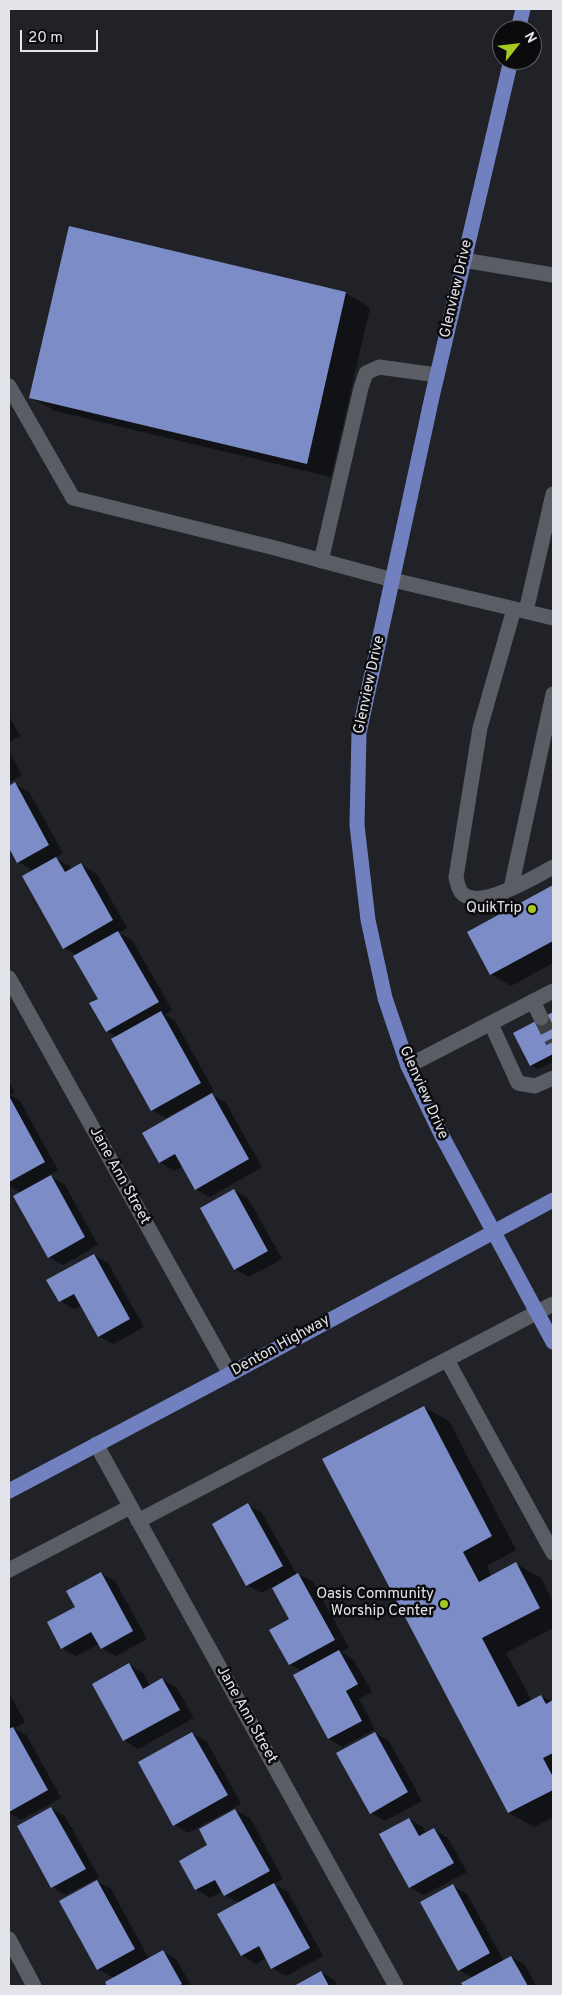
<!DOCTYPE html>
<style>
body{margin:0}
#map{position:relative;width:562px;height:1995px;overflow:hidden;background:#202228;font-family:Overpass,sans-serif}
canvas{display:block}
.frame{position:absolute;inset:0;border:10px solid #e3e4e9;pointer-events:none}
.north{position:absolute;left:492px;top:20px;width:50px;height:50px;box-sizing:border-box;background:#0b0b0e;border:1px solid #616266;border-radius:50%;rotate:61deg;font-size:14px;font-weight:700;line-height:20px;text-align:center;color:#e3e4e9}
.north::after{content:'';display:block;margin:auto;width:18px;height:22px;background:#a5c822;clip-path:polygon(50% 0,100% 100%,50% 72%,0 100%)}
.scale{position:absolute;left:20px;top:30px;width:78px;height:22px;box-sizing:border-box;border:2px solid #e3e4e9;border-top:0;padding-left:6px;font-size:15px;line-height:18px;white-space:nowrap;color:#e3e4e9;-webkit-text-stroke:4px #0b0b0e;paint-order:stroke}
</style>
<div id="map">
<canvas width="562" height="1995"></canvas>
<div class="frame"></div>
<div class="north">N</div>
<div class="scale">20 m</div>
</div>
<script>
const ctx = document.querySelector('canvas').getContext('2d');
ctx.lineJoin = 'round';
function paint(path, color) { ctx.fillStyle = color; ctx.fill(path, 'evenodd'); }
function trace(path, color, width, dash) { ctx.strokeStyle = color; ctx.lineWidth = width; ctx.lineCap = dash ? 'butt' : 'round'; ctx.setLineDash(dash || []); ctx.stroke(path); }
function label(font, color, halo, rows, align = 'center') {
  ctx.font = font + ' Overpass,sans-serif'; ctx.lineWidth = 5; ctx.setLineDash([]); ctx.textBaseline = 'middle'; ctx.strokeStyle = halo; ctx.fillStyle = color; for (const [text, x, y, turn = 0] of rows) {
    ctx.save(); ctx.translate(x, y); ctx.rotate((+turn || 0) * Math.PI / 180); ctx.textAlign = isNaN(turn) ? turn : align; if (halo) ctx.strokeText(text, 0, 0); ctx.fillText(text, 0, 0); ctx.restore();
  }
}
paint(new Path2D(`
 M70 228 346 293 370 308 331 477 55 411 30 397Z
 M9 716 20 736 9 742Z
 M9 751 22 775 9 782Z
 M15 784 29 792 63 853 55 858 70 866 72 870 81 865 96 873 127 928 119 933 132 940 172 1010 165 1015 175 1021 214 1091 166 1118 152 1110 117 1037 107 1031 100 999 77 955 64 948 34 871 18 862 9 845V787Z
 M553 887V963L511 986 491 974 469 933Z
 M553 1013V1062L538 1069 531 1065 514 1033Z
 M9 1082 15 1092 10 1095 20 1101 58 1170 49 1175 65 1185 98 1245 63 1265 49 1257 21 1193 9 1186Z
 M211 1094 226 1103 262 1167 210 1197 195 1189 183 1166 174 1171 160 1162Z
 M234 1190 248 1198 282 1259 249 1277 235 1269Z
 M94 1255 108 1263 144 1327 113 1344 98 1336 81 1305 74 1309 60 1301Z
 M424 1407 449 1421 516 1550 487 1566 492 1577 516 1564 541 1578 553 1602V1628L506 1653 532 1701 541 1696 553 1702V1817L534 1827 509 1813 324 1460Z
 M248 1505 262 1513 297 1575 298 1574 313 1582 349 1648 341 1652 353 1659 372 1692 359 1699 375 1729 343 1747 329 1739 294 1676 302 1671 290 1664 291 1619 273 1587 261 1593 247 1585Z
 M101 1573 115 1581 147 1639 116 1656 101 1648 99 1644 76 1656 62 1648 77 1607Z
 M129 1665 143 1673 150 1686 162 1679 176 1687 194 1718 138 1749 124 1740 93 1685Z
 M9 1693 25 1722 14 1728 27 1736 61 1798 21 1820 9 1813Z
 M192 1733 207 1742 241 1804 188 1833 174 1825Z
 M375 1733 389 1741 422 1801 385 1821 371 1813Z
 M51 1808 65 1816 99 1877 66 1895 52 1887Z
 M235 1810 250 1818 283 1879 274 1884 288 1892 323 1956 286 1976 272 1968 266 1958 256 1964 242 1955 239 1903 225 1895 222 1891 210 1898 196 1889 181 1862 209 1846Z
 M409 1819 423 1827 426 1834 434 1829 448 1838 467 1872 424 1895 410 1887Z
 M97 1881 111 1889 149 1959 163 1952 177 1960 191 1986H109L107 1982 114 1978 98 1969Z
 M453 1886 467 1894 504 1961 511 1957 525 1965 536 1986H465L463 1984 473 1978 459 1970Z
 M321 1972 335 1981 338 1986H296Z`), '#0007');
paint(new Path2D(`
 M69 226 346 292 307 464 29 398Z
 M15 782 49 845 17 863 9 848V786Z
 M56 857 65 872 81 863 113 920 63 949 22 876Z
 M553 885V941L490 975 467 932Z
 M118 931 159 1002 106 1032 89 1003 98 999 73 956Z
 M161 1011 201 1083 151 1111 111 1039Z
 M553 1012V1054L530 1066 513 1033Z
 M212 1093 249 1159 195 1190 175 1154 159 1163 142 1133Z
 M9 1096 45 1162 9 1182Z
 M51 1175 85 1237 48 1258 13 1196Z
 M234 1189 268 1251 234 1270 200 1208Z
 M94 1254 130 1319 98 1337 74 1294 59 1302 46 1280Z
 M424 1406 492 1536 463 1552 479 1582 516 1562 540 1608 482 1638 518 1707 541 1695 546 1704 553 1700V1753L543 1758 553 1777V1790L508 1813 322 1459Z
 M248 1503 283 1566 246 1586 212 1524Z
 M101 1572 133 1631 101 1649 91 1632 61 1649 47 1622 75 1607 66 1591Z
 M298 1573 335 1640 289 1665 269 1630 289 1619 272 1588Z
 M339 1650 358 1684 346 1691 362 1721 328 1739 293 1675Z
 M129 1663 143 1689 162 1678 180 1710 123 1741 92 1684Z
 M13 1727 48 1790 9 1812V1729Z
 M192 1732 228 1795 173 1826 138 1762Z
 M375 1732 408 1792 370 1814 336 1753Z
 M51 1807 86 1869 51 1888 17 1826Z
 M235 1809 270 1871 224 1896 215 1880 195 1890 179 1861 207 1845 199 1829Z
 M409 1818 419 1836 434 1828 454 1863 409 1888 379 1834Z
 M97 1880 135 1949 97 1970 59 1901Z
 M274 1883 310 1948 271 1969 259 1946 241 1956 217 1914Z
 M453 1884 490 1953 458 1971 420 1902Z
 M163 1950 182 1984 178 1986H107L105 1982Z
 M511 1956 528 1986H463L461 1983Z
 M321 1971 329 1986H294Z`), '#7b8cc7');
trace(new Path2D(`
 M541 1018 553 1042`), '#3d3f45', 15, [15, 8]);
trace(new Path2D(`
 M463 260 553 275
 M9 386 73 498 275 548 393 580 553 618
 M321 561 361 388 366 373 379 367 437 375
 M514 609 480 728 456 877C457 881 458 888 461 892 477 912 535 877 553 867
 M526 611 553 494
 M511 888 553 694
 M9 978 230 1374
 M533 1001 541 1018
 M491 1024 518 1083 535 1086 553 1078
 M408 1066 553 991
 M447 1360 553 1553
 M96 1444 396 1986
 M138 1521 553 1304
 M9 1570 130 1507
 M9 1939 34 1986`), '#5a5d64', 15);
trace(new Path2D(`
 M518 30 523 9
 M511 60 432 397 359 733 357 825 368 920 385 998 408 1066 442 1136 553 1342
 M9 1491 230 1374 553 1200`), '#7181c0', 15);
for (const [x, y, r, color] of [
 [532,909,5,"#a5c822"],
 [444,1604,5,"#a5c822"]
]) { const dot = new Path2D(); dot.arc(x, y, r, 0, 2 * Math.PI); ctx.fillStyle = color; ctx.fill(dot); trace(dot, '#0b0b0e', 2); }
label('15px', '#e3e4e9', '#0b0b0e', [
 ["Glenview Drive",457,289,-77],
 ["Glenview Drive",370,685,-78],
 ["Glenview Drive",423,1093,66],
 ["Jane Ann Street",119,1176,61],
 ["Denton Highway",281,1346,-29],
 ["Jane Ann Street",246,1715,61]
]);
label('15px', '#e3e4e9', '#0b0b0e', [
 ["QuikTrip",522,909],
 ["Oasis Community",434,1595],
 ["Worship Center",434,1612]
], 'right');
</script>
